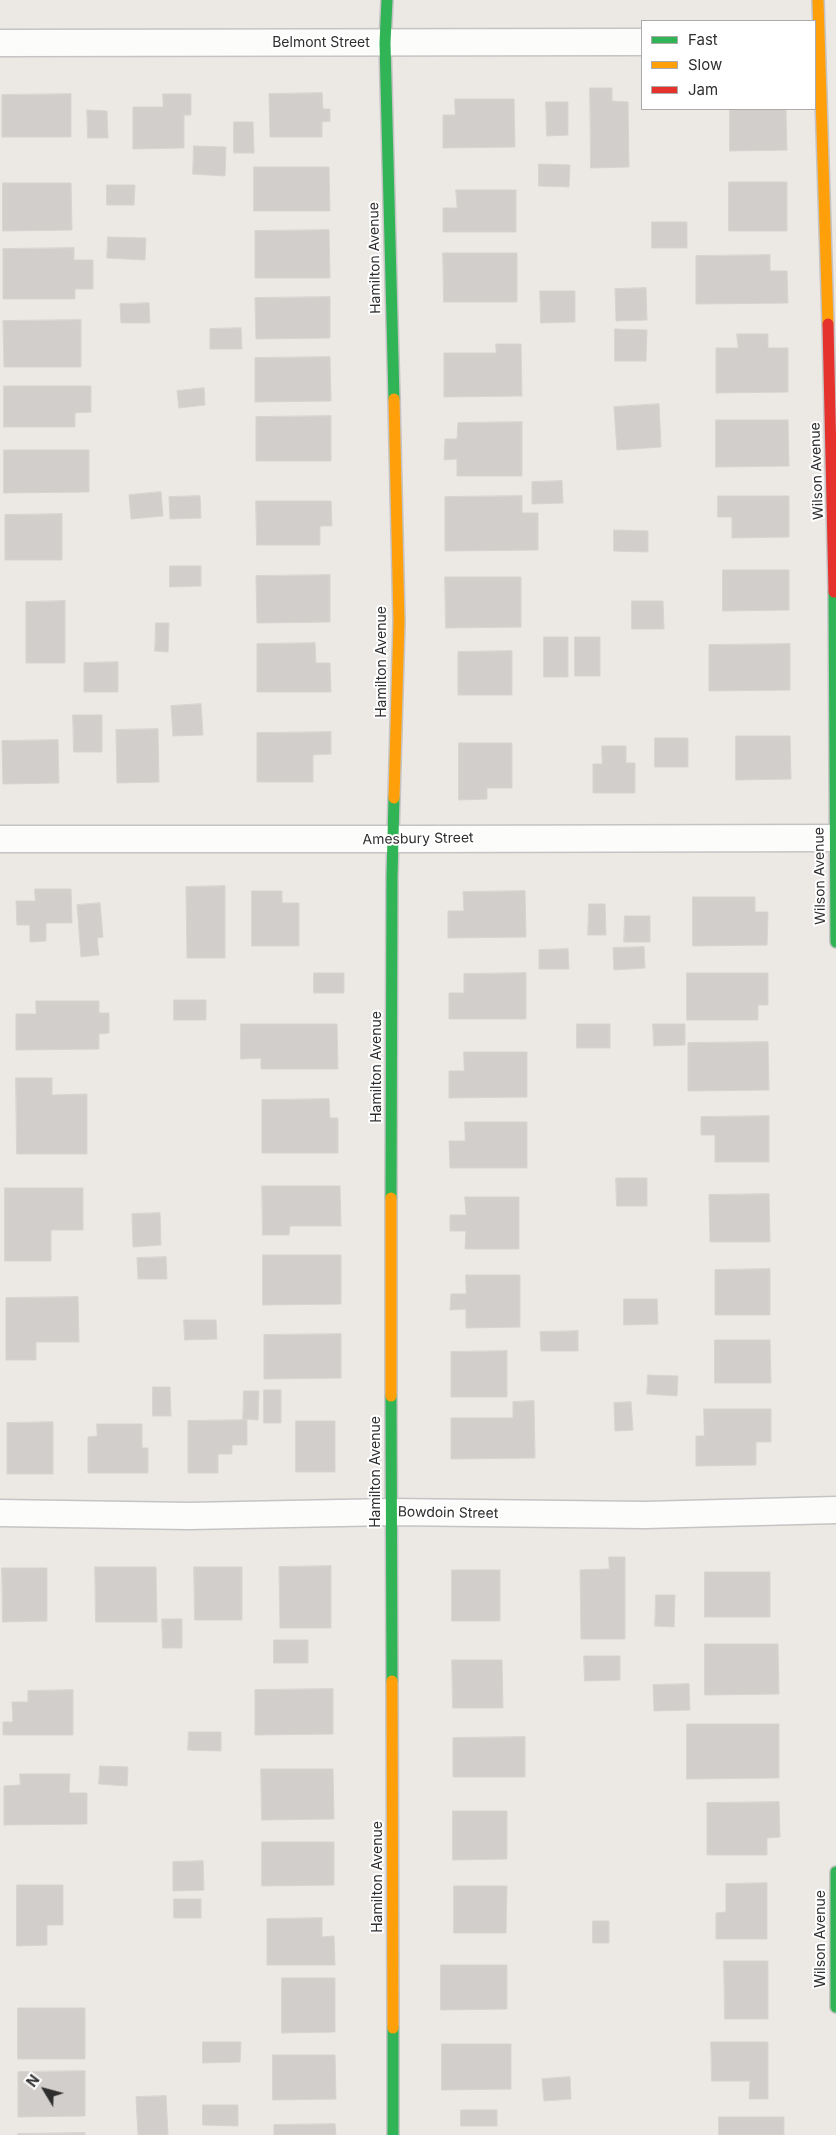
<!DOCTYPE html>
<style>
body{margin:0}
#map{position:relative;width:836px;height:2135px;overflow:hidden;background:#ece8e4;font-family:Inter,sans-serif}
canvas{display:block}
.legend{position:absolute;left:641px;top:20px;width:175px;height:90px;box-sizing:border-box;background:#fff;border:1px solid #ababab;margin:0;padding:6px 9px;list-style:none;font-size:15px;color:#2e2e2e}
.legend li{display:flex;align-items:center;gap:10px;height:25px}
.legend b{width:25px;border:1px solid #ababab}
.north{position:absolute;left:20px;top:2065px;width:50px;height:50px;-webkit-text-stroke:4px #fff;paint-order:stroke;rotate:307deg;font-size:14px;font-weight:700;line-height:20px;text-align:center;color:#2e2e2e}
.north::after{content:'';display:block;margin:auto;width:18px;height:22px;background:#2e2e2e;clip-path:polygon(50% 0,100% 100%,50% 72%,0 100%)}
</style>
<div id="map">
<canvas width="836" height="2135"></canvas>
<ul class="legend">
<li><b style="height:6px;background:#30b455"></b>Fast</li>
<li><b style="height:6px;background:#ff9f0a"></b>Slow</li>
<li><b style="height:6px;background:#e5322d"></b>Jam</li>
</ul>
<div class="north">N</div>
</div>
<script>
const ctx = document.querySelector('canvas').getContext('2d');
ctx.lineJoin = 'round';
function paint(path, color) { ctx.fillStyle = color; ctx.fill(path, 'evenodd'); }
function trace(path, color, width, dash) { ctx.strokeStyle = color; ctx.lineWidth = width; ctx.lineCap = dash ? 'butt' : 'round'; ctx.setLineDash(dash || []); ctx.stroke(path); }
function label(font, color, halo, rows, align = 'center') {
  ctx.font = font + ' Inter,sans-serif'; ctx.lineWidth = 4; ctx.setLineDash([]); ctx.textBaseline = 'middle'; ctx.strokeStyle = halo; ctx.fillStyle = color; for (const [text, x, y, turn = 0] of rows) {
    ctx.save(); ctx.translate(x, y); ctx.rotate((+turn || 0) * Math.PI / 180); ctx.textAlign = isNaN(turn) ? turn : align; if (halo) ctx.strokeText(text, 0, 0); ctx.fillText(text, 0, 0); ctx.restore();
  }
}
const building = new Path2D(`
 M590 88H612V101L628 102 629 167 591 168Z
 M322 93 323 109H330V121L322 122V137H270L269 94Z
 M71 94V137H2V95Z
 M163 94H191V115H184V148L133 149V107H163Z
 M455 99H514L515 147 443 148V115H455Z
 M546 102H568V135L547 136Z
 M730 109H786L787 150 730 151Z
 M87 110 107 111 108 138H88Z
 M234 122H253L254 153H234Z
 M194 146 226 147 225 176 193 174Z
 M539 164 570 165 569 187 539 186Z
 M254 167H329L330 211H254Z
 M729 182H787V231H729Z
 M3 183H71L72 230 3 231Z
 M107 185H135L134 205H107Z
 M456 190H516V232H443V208H457Z
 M652 222H687V248H652Z
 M329 230 330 278H255V231Z
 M108 237 146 238 145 260 107 258Z
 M74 248V260H93V289H75V299H3V249Z
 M443 253H517V302H444Z
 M770 255V271H787L788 303 696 304V256Z
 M646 288 647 320 616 321 615 289Z
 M540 291H575V322L541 323Z
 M330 297V338L256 339 255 298Z
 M149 303 150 323H121L120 304Z
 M81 320V367H4L3 321Z
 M241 328 242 349H210V329Z
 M615 329 647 330 646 361H615Z
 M737 334H768V348H788V392L716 393V348H738Z
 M496 344H521L522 396 444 397V353H496Z
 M330 357 331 401 255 402V358Z
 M4 386H91V412L75 413V427H4Z
 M204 388 205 405 179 408 177 391Z
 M659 404 661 447 617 450 614 407Z
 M331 416V461H256V417Z
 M716 420H788L789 466 716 467Z
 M522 422V476H457V459L444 460 445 439H457L458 423Z
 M4 450H89V492L4 493Z
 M562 481 563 503 532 504V482Z
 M161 492 163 516 131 519 129 495Z
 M200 496 201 518 170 519 169 497Z
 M522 496V513H538V550L445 551V497Z
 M718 496H789V537L732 538V517H718Z
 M256 501H331L332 526H320V545H257Z
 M62 514V560H5V515Z
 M614 530 648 531V552L614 551Z
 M170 566H201V586L170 587Z
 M723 570H789V610L723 611Z
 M330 575V622L257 623 256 576Z
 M445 577H521V627L446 628Z
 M65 601V663H26V602Z
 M632 601H663L664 629H632Z
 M156 623H169L168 652 155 651Z
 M544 637H568V677H544Z
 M575 637H600V676H575Z
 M315 643 316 663H330L331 692H257V644Z
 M790 644V690L709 691V645Z
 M512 651V695H458V652Z
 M118 662V692H84V663Z
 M201 704 203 735 173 736 171 706Z
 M73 715H102V752H74Z
 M158 729 159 782 117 783 116 730Z
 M331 732V754L313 755V782H257V733Z
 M736 736H790L791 779 736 780Z
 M655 738H688V767H655Z
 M58 740 59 783 3 784 2 741Z
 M459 743H512V788H487V799L459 800Z
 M602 746H626V763H635V793H593V764H602Z
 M225 886V958H187L186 887Z
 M35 889H71L72 923H46V941L30 942V925H17L16 901H35Z
 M252 891H282V903H299V946H252Z
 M525 891 526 937 448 938V911H464L463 892Z
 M693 897H755V912H768L767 945 693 946Z
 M100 903 103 937 97 938 99 955 81 957 77 905Z
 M589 904H605L606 935H588Z
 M625 916H650V942H624Z
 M644 947 645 968 614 970 613 948Z
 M568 949 569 969H539V950Z
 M314 973H344V993H314Z
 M526 973V1019H449V993H464V974Z
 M687 973H768V1005H758V1020H687Z
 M174 1000H206V1020H174Z
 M36 1001H99V1013H109V1033L99 1034V1049L16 1050V1014H36Z
 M241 1024H337L338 1069H261V1058L241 1059Z
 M577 1024H610V1048H577Z
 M653 1024H685V1045L654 1046Z
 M768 1042 769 1090 688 1091V1043Z
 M464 1052H527V1097L449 1098V1071H464Z
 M16 1078H52V1095L87 1094V1154H17Z
 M329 1099 330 1118H338V1153H262V1100Z
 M769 1116V1162H715V1135H701V1117Z
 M465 1122H527V1168H450L449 1141H465Z
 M616 1178H647V1206H617Z
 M262 1186H340L341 1226H290L289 1235H263Z
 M5 1188H83V1230H51V1261H5Z
 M769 1194 770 1242H710L709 1195Z
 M465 1197H519V1249H465L466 1231H450V1215H466Z
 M160 1213 161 1245 133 1247 132 1214Z
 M263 1255H341V1304L263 1305Z
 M166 1257 167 1279H138L137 1258Z
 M770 1269V1315H715V1270Z
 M466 1275H520V1327L466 1328V1309L450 1310 451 1294H466Z
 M78 1297 79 1342H36V1360H6V1298Z
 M624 1299H657L658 1324 624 1325Z
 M184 1320H216L217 1339 185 1340Z
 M578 1331V1351H541L540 1332Z
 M341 1334V1378L264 1379V1335Z
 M715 1340H770L771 1383H715Z
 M507 1351V1397H451V1352Z
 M648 1375 678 1376 677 1396 647 1394Z
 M153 1387H170L171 1416H153Z
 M264 1390H281V1423H264Z
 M244 1391H259L258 1420 243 1419Z
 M534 1401 535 1458 451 1459V1418H513V1402Z
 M631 1402 633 1430 615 1431 614 1403Z
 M704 1409H771V1442H756V1465L696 1466V1436H704Z
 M247 1420V1445H232V1454H218V1473H188V1421Z
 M296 1421H335V1472H296Z
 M53 1422V1474H7V1423Z
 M97 1424H142V1448H148V1473H88V1437L97 1436Z
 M609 1557H625V1639H581L580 1570 609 1569Z
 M331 1566V1628H280L279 1567Z
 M95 1567H156L157 1622H96Z
 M194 1567H242V1620H195Z
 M2 1568H47V1621L3 1622Z
 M452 1570H500V1621H452Z
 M705 1572H770V1617H705Z
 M656 1595H675L674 1627 655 1626Z
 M162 1619H182V1648H163Z
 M274 1640H308V1663H274Z
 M705 1644H778L779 1694 705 1695Z
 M584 1656H620V1680L585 1681Z
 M452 1660H502L503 1708H453Z
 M689 1684 690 1710 654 1711 653 1685Z
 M333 1689V1734L255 1735V1690Z
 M73 1690V1735H3V1722H13L12 1702H28V1691Z
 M687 1724H779V1778L687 1779Z
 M189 1732H221V1751L188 1750Z
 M525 1737V1777H453V1738Z
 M100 1766 128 1767 127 1786 99 1784Z
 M261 1769H333L334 1819 262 1820Z
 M20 1774H70L69 1793H87V1824L4 1825V1786L20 1785Z
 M779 1802 780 1837 767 1838V1855H707V1803Z
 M453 1811H507V1859L453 1860Z
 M262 1842H334V1885L262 1886Z
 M203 1861 204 1890 173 1891V1862Z
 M767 1883V1939H716V1913L726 1912V1884Z
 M17 1885H63V1925H47V1945L17 1946Z
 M454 1886H507L506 1933H454Z
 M174 1899H201V1918H174Z
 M322 1918V1937L334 1936 335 1965H267V1919Z
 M593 1921H609V1943H593Z
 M724 1961H768V2019H725Z
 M441 1965H507V2009L441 2010Z
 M282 1978H335V2032L282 2033Z
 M18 2008H85V2059H18Z
 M203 2042H241L240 2062 203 2063Z
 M711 2042H768V2099H749L750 2081H712Z
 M442 2044H511V2089L442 2090Z
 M273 2055H335L336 2099 273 2100Z
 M85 2071V2116L18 2117V2072Z
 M570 2077 571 2099 544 2101 542 2079Z
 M166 2096 168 2135H138L136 2097Z
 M203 2105H238V2126L203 2125Z
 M461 2110H497V2126H461Z
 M719 2117H784V2135H719Z
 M335 2124 336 2135H274V2125Z
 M85 2133V2135H18V2134Z`);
paint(building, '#d1cecb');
trace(building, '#d7d4d0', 1);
const street = new Path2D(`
 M0 43 642 42
 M0 839C279 840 557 838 836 838
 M0 1513 189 1516 391 1512 645 1515 836 1510`);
const fast = new Path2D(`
 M387 0 385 43 394 399
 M834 592 836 942
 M391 1198 392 876 394 798
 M391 1396 392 1681
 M836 1872V2007
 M393 2028V2135`);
const slow = new Path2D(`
 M818 0 828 324
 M394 399 399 622 394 798
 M391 1396V1198
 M392 1681 393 2028`);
const jam = new Path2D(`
 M828 324 834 592`);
trace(street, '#c5c4c5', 29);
trace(fast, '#c5c4c5', 14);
trace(slow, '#c5c4c5', 14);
trace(jam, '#c5c4c5', 14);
trace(street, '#fcfcfb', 26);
trace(fast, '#30b455', 11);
trace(slow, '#ff9f0a', 11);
trace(jam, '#e5322d', 11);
label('14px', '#2e2e2e', '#fff', [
 ["Belmont Street",321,43],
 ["Hamilton Avenue",375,258,-91],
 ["Wilson Avenue",817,471,-92],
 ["Hamilton Avenue",382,662,-90],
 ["Amesbury Street",418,839,-1],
 ["Wilson Avenue",820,876,-91],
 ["Hamilton Avenue",377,1067,-90],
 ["Hamilton Avenue",376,1472,-90],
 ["Bowdoin Street",448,1513,1],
 ["Hamilton Avenue",378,1877,-90],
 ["Wilson Avenue",821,1939,-90]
]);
</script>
